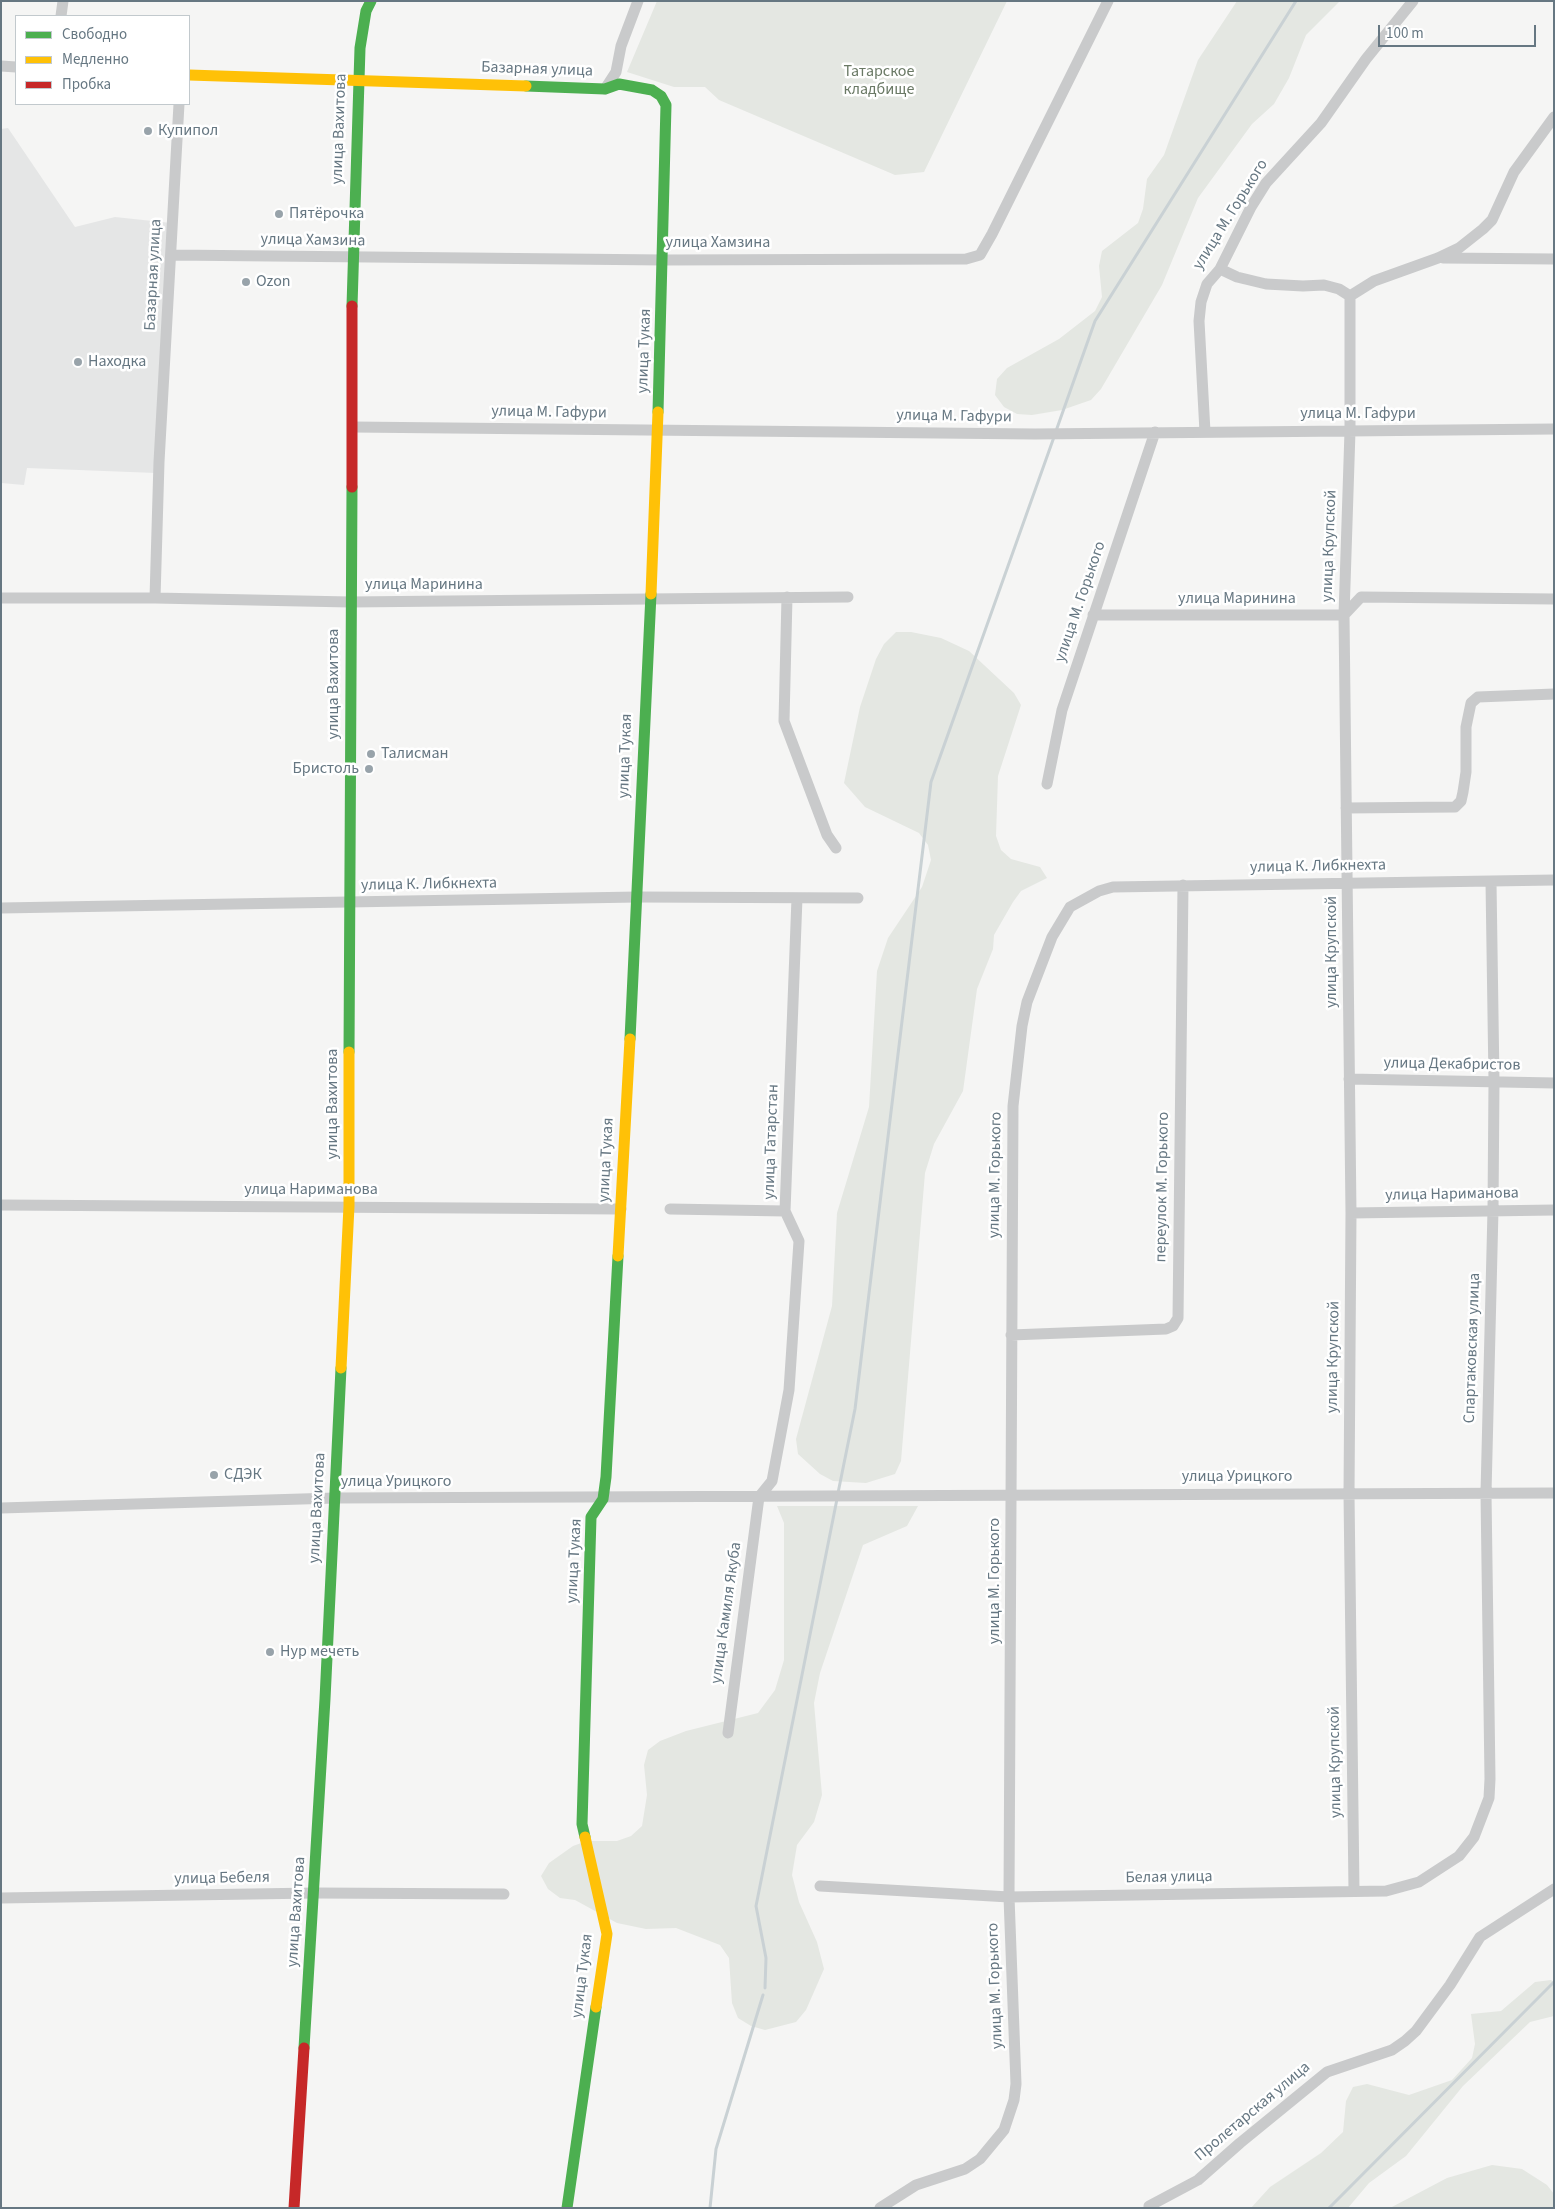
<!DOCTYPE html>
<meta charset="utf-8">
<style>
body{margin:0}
#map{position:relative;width:1555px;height:2209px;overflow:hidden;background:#f5f5f4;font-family:"Source Sans 3",sans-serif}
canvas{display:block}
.frame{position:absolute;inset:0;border:2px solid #667782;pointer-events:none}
.legend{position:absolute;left:15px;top:15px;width:175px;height:90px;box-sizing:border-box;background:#fff;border:1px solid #c2c9cd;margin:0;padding:6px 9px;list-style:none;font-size:15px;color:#667782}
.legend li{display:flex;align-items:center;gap:10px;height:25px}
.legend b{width:25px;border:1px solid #c2c9cd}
.scale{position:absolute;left:1378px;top:25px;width:158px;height:22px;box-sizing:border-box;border:2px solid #667782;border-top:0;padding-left:6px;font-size:15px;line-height:18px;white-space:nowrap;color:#667782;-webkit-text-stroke:4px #fff;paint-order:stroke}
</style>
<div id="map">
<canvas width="1555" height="2209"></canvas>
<div class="frame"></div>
<ul class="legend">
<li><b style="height:6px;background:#4caf50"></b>Свободно</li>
<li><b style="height:6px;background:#ffc107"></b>Медленно</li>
<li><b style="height:6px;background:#c62828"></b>Пробка</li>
</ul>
<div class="scale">100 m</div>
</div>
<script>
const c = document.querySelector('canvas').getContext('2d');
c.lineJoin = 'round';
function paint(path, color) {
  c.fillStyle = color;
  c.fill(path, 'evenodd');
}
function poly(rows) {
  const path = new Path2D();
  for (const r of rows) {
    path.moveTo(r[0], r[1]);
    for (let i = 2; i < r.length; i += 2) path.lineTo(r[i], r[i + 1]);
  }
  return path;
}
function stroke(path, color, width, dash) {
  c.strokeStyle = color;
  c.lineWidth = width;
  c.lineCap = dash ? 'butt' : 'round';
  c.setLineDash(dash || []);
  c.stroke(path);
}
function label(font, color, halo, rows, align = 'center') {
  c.font = font + ' "Source Sans 3",sans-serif';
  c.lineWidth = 5;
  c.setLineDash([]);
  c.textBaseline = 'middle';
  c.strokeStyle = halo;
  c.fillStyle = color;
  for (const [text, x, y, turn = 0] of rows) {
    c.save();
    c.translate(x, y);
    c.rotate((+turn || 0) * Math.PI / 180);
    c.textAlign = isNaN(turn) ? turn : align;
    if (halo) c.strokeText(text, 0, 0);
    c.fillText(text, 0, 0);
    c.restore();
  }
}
const built = poly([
 [8,128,75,227,115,217,171,223,156,473,27,468,24,485,1,483,1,129]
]);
const green = poly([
 [657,1,1007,1,924,172,895,175,719,100,705,87,674,87,627,72],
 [1237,1,1340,1,1306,35,1289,78,1274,104,1252,124,1198,198,1162,285,1101,389,1091,400,1062,410,1032,415,1017,414,1004,407,995,395,997,379,1007,368,1059,339,1095,311,1102,297,1099,266,1102,251,1138,223,1143,209,1147,179,1164,155,1198,60],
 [896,632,911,632,941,638,969,651,1014,693,1021,705,998,776,996,836,1001,850,1011,859,1040,867,1047,878,1021,891,1013,902,994,935,993,949,977,989,963,1091,934,1144,925,1173,901,1461,895,1474,866,1483,833,1481,820,1474,798,1454,796,1439,832,1306,837,1213,869,1107,877,971,888,938,922,887,931,860,928,845,919,833,865,807,844,783,860,707,876,659,884,644],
 [777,1506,918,1506,907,1526,863,1545,820,1673,814,1703,822,1795,814,1822,797,1845,792,1875,799,1902,817,1942,824,1969,806,2010,796,2022,765,2030,751,2026,738,2018,732,2003,729,1958,720,1945,676,1928,646,1929,617,1923,575,1900,560,1898,548,1889,541,1876,549,1863,573,1846,587,1841,617,1841,631,1836,642,1826,647,1795,644,1765,648,1750,660,1741,686,1731,758,1713,775,1690,784,1660,784,1523],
 [1551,1980,1554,1982,1554,2016,1530,2022,1463,2086,1406,2156,1369,2183,1348,2208,1251,2208,1270,2187,1321,2153,1343,2132,1346,2101,1353,2087,1367,2084,1409,2095,1452,2080,1472,2058,1475,2044,1471,2014,1501,2011,1535,1982],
 [1492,2165,1522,2169,1547,2185,1554,2194,1554,2208,1390,2208,1447,2178]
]);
const stream = poly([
 [1056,431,1095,321,1296,1],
 [838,1493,855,1409,931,782,1054,437],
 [765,1988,766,1958,756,1906,837,1499],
 [710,2208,716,2149,763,1995],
 [1329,2208,1554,1982]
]);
const street = poly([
 [61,16,63,1],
 [1,66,16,67],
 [605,89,616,72,621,46,638,1],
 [172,255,664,260,966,259,980,255,992,234,1108,1],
 [1443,258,1554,259],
 [1220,269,1237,277,1266,284,1303,286,1324,285,1339,289,1350,296],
 [353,427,1035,434,1554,429],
 [1205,432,1199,321,1201,302,1207,284,1220,269,1251,207,1266,183,1321,123,1366,59,1413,1],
 [787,597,784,721,827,835,836,848],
 [1,598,155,598,350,602,848,597],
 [155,598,159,462,179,104],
 [1093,615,1344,615,1361,597,1554,599],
 [1047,784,1062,710,1155,432],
 [1346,808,1455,807,1461,801,1463,792,1466,772,1466,727,1471,703,1478,697,1554,694],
 [1,908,637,897,858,898],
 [1349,1079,1554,1083],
 [1,1205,621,1209],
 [670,1209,785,1211],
 [1351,1213,1554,1210],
 [1011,1335,1166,1329,1173,1326,1178,1318,1183,885],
 [1,1508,335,1498,1554,1493],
 [728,1733,759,1497,772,1481,789,1390,799,1241,785,1211,797,898],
 [820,1886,1009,1897,1386,1891,1419,1882,1459,1856,1474,1837,1489,1798,1490,1779,1486,1493,1493,1210,1494,1081,1491,882],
 [1354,1891,1349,1494,1351,1213,1344,615,1350,431,1350,296,1374,281,1438,258,1459,248,1483,229,1492,220,1514,172,1554,117],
 [1,1898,314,1893,504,1894],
 [880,2208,916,2185,965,2169,980,2159,1004,2130,1014,2100,1016,2084,1009,1897,1013,1106,1022,1026,1027,1002,1052,937,1070,907,1099,891,1113,887,1554,880],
 [1149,2208,1149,2206,1198,2180,1240,2143,1327,2072,1392,2050,1405,2041,1416,2031,1450,1985,1480,1937,1554,1889]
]);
const fast = poly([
 [526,86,605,89,619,84,652,90,661,96,666,105,658,412],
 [352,306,360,48,366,11,371,1],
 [630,1039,651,594],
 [349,1052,352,487],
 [585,1837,582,1824,591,1517,603,1499,606,1477,618,1256],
 [304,2048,325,1699,341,1368],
 [567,2208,596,2007]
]);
const slow = poly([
 [189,75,526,86],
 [651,594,658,412],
 [618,1256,630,1039],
 [341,1368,349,1206,349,1052],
 [585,1837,607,1934,596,2007]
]);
const jam = poly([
 [352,487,352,306],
 [294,2208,304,2048]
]);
const markers = [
 [148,131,5,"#98a3aa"],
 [279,214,5,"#98a3aa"],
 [246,282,5,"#98a3aa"],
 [78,362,5,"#98a3aa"],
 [371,754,5,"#98a3aa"],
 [369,769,5,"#98a3aa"],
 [214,1475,5,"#98a3aa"],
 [270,1652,5,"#98a3aa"]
];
const streetNames = [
 ["Базарная улица",537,70,2],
 ["улица Вахитова",340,129,-88],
 ["улица М. Горького",1231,215,-58],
 ["улица Хамзина",313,241,1],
 ["улица Хамзина",718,243],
 ["Базарная улица",154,275,-87],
 ["улица Тукая",645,351,-88],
 ["улица М. Гафури",549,413,1],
 ["улица М. Гафури",1358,414],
 ["улица М. Гафури",954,417,1],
 ["улица Крупской",1330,546,-88],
 ["улица Маринина",424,585],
 ["улица Маринина",1237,599],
 ["улица М. Горького",1081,602,-71],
 ["улица Вахитова",334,684,-90],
 ["улица Тукая",626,756,-88],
 ["улица К. Либкнехта",1318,867,-1],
 ["улица К. Либкнехта",429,885,-1],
 ["улица Крупской",1332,952,-90],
 ["улица Декабристов",1452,1065,1],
 ["улица Вахитова",333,1104,-90],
 ["улица Татарстан",772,1142,-88],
 ["улица Тукая",607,1160,-87],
 ["улица М. Горького",996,1175,-89],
 ["переулок М. Горького",1163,1187,-89],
 ["улица Нариманова",311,1190],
 ["улица Нариманова",1452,1195,-1],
 ["Спартаковская улица",1473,1348,-88],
 ["улица Крупской",1334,1357,-89],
 ["улица Урицкого",1237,1477],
 ["улица Урицкого",396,1482],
 ["улица Вахитова",318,1508,-87],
 ["улица Тукая",575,1561,-87],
 ["улица М. Горького",995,1581,-90],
 ["улица Камиля Якуба",727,1613,-82],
 ["улица Крупской",1336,1762,-91],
 ["Белая улица",1169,1878,-1],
 ["улица Бебеля",222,1879,-1],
 ["улица Вахитова",297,1912,-86],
 ["улица Тукая",583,1976,-83],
 ["улица М. Горького",996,1986,-92],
 ["Пролетарская улица",1253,2112,-40]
];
const parkNames = [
 ["Татарское",879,72],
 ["кладбище",879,90]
];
const poiNames = [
 ["Купипол",158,131],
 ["Пятёрочка",289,214],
 ["Ozon",256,282],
 ["Находка",88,362],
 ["Талисман",381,754],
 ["Бристоль",359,769,"right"],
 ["СДЭК",224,1475],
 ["Нур мечеть",280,1652]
];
paint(built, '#e5e6e6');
paint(green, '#e4e7e2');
stroke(stream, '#c9d1d4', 3);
stroke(street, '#c9cacb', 11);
stroke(fast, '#4caf50', 11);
stroke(slow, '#ffc107', 11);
stroke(jam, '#c62828', 11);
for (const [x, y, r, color] of markers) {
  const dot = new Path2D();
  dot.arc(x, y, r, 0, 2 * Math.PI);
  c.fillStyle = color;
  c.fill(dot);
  stroke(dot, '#fff', 2);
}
label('16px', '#667782', '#fff', streetNames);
label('16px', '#6a7965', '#fff', parkNames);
label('16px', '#667782', '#fff', poiNames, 'left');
</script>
